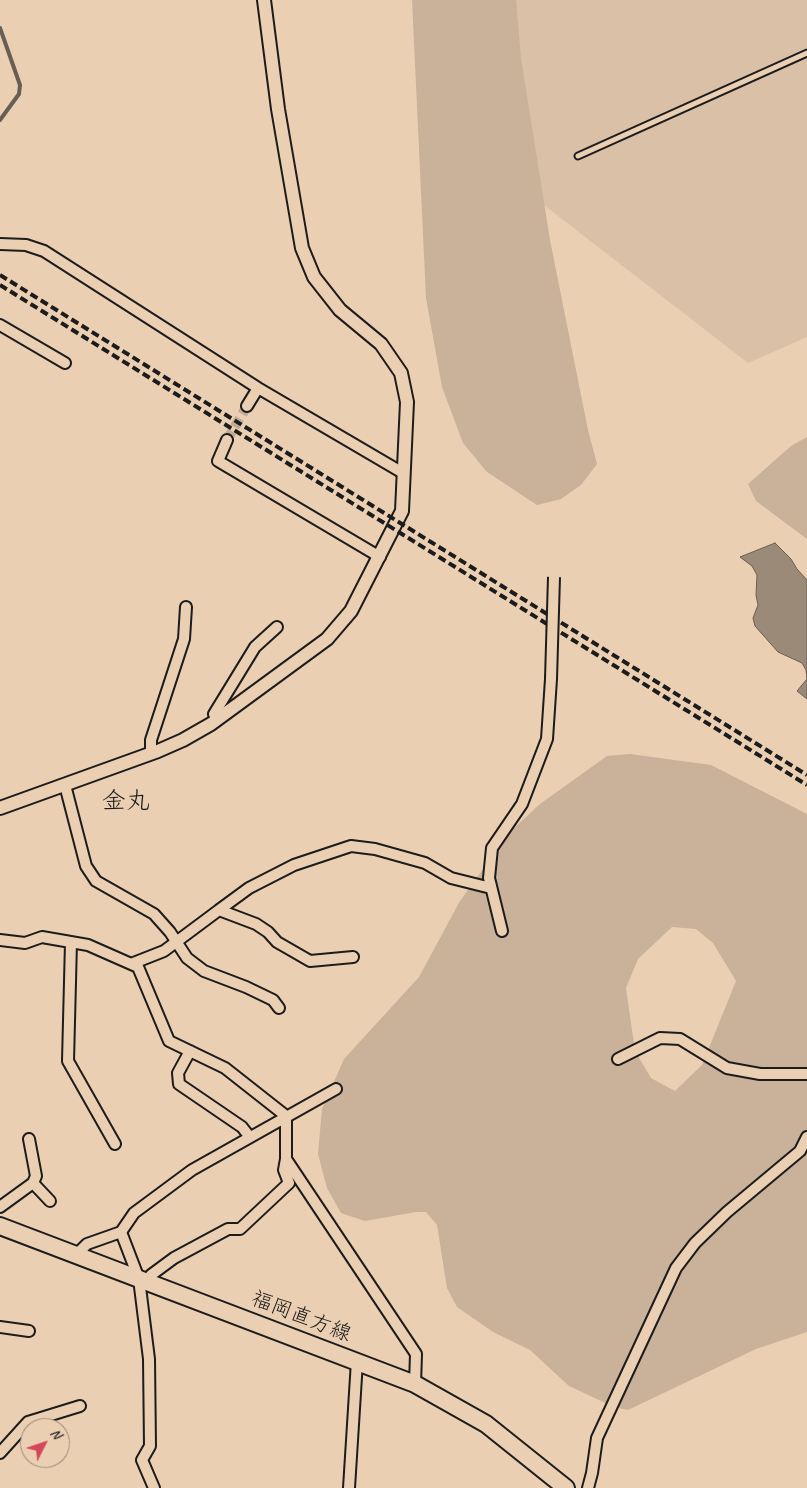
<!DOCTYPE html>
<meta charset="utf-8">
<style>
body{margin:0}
#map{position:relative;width:807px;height:1488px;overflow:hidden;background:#ebcfb2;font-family:Caveat,sans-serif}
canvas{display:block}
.north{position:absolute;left:20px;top:1418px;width:50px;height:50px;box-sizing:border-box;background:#ebcfb2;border:1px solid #988776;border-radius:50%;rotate:49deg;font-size:14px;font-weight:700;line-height:20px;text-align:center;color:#1c1c1c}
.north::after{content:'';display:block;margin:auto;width:18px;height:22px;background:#d1495b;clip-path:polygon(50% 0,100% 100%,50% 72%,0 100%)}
</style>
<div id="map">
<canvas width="807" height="1488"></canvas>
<div class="north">N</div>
</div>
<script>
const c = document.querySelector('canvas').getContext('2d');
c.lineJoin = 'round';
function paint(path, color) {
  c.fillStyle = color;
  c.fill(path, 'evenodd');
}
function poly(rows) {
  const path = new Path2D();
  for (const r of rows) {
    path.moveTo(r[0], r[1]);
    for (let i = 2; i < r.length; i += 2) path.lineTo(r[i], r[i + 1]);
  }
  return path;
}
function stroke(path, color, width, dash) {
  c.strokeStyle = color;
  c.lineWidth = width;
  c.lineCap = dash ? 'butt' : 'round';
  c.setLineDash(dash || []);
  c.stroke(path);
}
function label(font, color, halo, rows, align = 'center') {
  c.font = font + ' Caveat,"Klee One",sans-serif';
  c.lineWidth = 4;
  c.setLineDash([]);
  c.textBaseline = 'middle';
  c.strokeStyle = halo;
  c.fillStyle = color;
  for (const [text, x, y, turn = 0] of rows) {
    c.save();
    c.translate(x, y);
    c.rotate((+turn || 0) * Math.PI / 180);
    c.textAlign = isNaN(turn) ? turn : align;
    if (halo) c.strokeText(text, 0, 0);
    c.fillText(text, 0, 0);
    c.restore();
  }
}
const built = poly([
 [460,0,807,0,807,337,748,363,531,195]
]);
const green = poly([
 [412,0,516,0,521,58,550,240,588,430,597,464,581,485,561,499,537,505,487,472,463,443,442,387,426,298],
 [807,437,807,539,756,501,748,484,791,446],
 [630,754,711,765,807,814,807,1332,756,1349,628,1410,614,1407,569,1386,530,1350,493,1332,457,1307,447,1288,437,1225,426,1212,416,1212,365,1221,341,1213,327,1188,318,1154,322,1109,344,1059,419,977,460,901,510,832,540,804,607,756],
 [672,927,696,929,713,943,736,981,702,1065,675,1091,651,1078,635,1051,626,988,638,959]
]);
const water = poly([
 [775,543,791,559,797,569,807,580,807,699,797,691,807,679,806,670,802,663,778,652,755,626,753,618,758,605,756,595,757,575,752,566,740,557,775,543]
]);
const stream = poly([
 [0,28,20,85,19,94,0,120]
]);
const minorTunnel = poly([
 [227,440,247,406]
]);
const service = poly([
 [578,156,807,53]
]);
const minor = poly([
 [0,244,26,245,44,251,258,388,403,473],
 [0,325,65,363],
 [247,406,258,388],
 [227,440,218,461,380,557],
 [217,720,214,714,255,647,277,627],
 [151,754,151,740,184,639,186,607],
 [65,785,86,866,96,881,154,914,170,932,187,958,204,971,246,987,273,1000,279,1008],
 [219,910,249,888,294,865,351,846,375,849,425,863,451,878,491,888],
 [502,931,489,878,492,848,522,804,547,739,551,679],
 [0,940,25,943,42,937,88,945,138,967,169,1041,225,1068,286,1116,286,1159,416,1354,415,1384],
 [71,942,68,1061,115,1144],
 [131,964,164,951,219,910,256,924,268,932,277,942,310,961,353,957],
 [190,1051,178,1073,179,1084,242,1127,249,1136],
 [618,1059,660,1038,680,1039,727,1068,760,1074,807,1074],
 [33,1183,50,1201],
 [0,1207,33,1183,36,1176,29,1139],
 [121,1232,139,1279,149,1359,150,1446,142,1460,154,1488],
 [76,1255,87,1244,121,1232,134,1213,192,1170,336,1089],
 [148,1282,151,1275,174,1258,228,1229,240,1229,289,1183,284,1170,286,1159],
 [0,1327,29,1331],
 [0,1453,28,1422,80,1406],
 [349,1488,357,1361],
 [588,1488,592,1473,597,1438,676,1268,695,1243,727,1212,800,1151,807,1137]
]);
const tertiary = poly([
 [0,808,158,751,183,740,211,724,327,639,351,611,402,511,407,402,401,373,381,344,340,310,314,277,302,248,278,109,264,0]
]);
const primary = poly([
 [0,1226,415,1384,486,1424,566,1488]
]);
const rail = poly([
 [0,275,807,775],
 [0,285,807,785]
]);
const minorBridge = poly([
 [551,679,554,577]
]);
const streetNames = [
 ["福岡直方線",301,1317,21]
];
const quarterNames = [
 ["金丸",126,802]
];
paint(built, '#dac0a6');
paint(green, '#c9b19a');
paint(water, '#9c8a79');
stroke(water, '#695e54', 1);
stroke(stream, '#695e54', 4);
stroke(minorTunnel, '#c2ab94', 10, [10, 5]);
stroke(service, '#1c1c1c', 9);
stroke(minor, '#1c1c1c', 14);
stroke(tertiary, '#1c1c1c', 16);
stroke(primary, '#1c1c1c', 20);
stroke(service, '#ebcfb2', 5);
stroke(minor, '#ebcfb2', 10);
stroke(tertiary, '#ebcfb2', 12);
stroke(primary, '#ebcfb2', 16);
stroke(rail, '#1c1c1c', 4, [8, 4]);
stroke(minorBridge, '#1c1c1c', 14, []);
stroke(minorBridge, '#ebcfb2', 10);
label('21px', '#1c1c1c', '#ebcfb2', streetNames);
label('24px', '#1c1c1c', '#ebcfb2', quarterNames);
</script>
